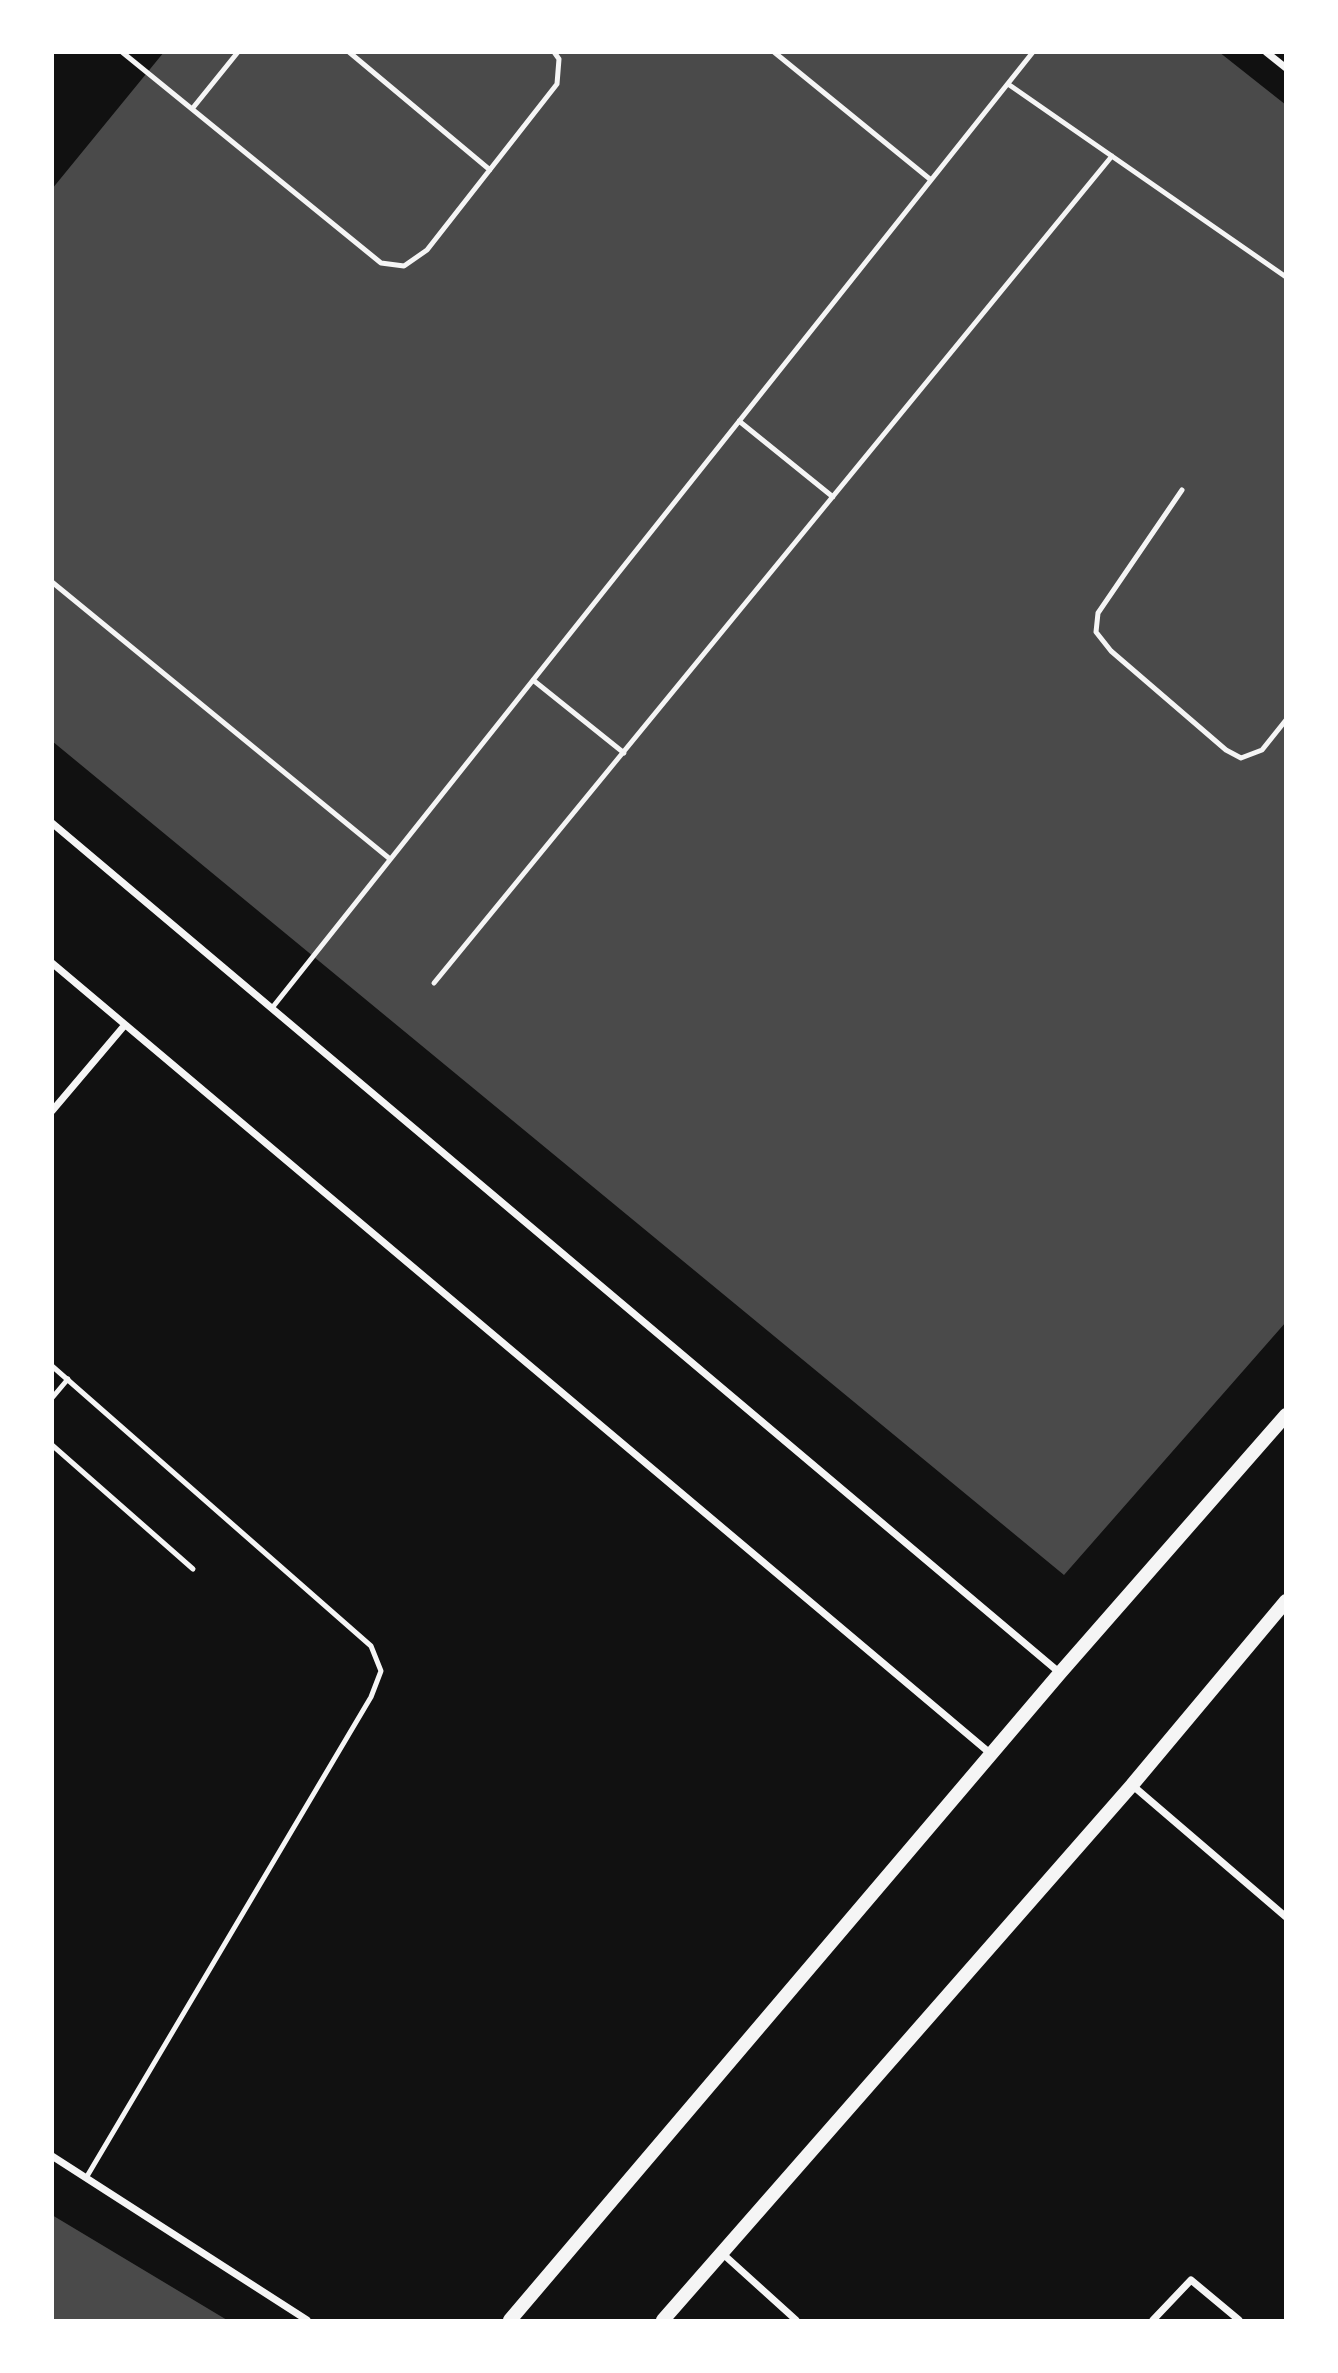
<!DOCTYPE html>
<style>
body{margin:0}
#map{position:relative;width:1338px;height:2373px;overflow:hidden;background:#111;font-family:Signika,sans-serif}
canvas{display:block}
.frame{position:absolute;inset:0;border:54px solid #fff;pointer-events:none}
</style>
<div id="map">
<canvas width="1338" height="2373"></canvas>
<div class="frame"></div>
</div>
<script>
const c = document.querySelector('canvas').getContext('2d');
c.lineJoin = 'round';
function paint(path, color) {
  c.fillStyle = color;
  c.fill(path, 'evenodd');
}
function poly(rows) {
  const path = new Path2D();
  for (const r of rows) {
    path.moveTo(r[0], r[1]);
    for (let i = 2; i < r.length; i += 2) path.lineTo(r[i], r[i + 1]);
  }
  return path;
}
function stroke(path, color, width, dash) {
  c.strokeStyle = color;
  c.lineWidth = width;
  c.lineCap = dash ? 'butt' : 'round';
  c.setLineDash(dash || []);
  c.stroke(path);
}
const building = poly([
 [164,52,1219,52,1286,105,1286,1322,1064,1575,52,741,52,189],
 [52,2215,227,2320,52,2320]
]);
const service = poly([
 [122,52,381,263,404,266,427,250,557,84,559,59,554,52],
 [349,52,490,170],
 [774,52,931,180],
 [1008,84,1286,277],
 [192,109,238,52],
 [739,421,833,497],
 [1182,490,1098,613,1096,632,1111,651,1226,750,1241,758,1262,750,1286,720],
 [52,582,390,859],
 [533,680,624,753],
 [434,983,1112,156],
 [272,1008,1033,52],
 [52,1366,371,1646,381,1671,371,1697,86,2178],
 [52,1398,68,1379],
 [52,1445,193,1569]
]);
const minor = poly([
 [1266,52,1286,68],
 [52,823,1060,1673],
 [52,963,991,1754],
 [52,1111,124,1026],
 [1132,1785,1286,1917],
 [52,2156,307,2320],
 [723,2254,796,2320],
 [1153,2320,1191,2280,1239,2320]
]);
const secondary = poly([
 [510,2320,1060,1673,1286,1415],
 [663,2320,1132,1785,1286,1601]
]);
paint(building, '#4a4a4a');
stroke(service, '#f5f5f5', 5);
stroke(minor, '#f5f5f5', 7);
stroke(secondary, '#f5f5f5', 14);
</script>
